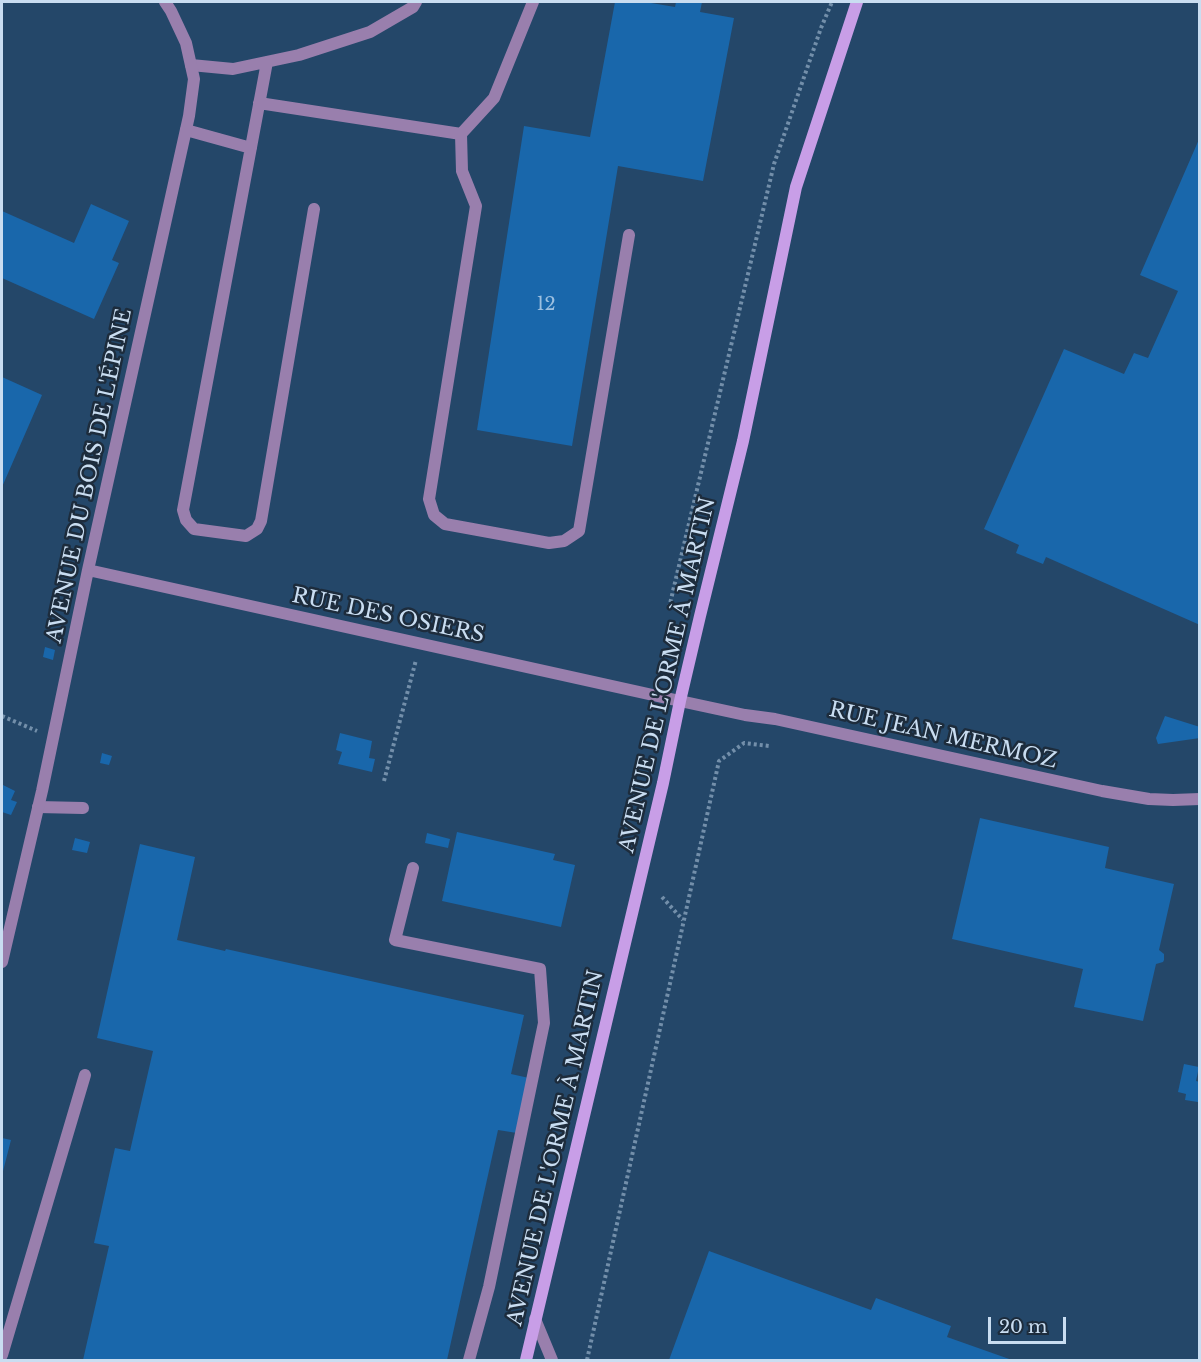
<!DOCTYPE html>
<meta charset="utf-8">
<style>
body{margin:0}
#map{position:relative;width:1201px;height:1362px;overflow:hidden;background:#244769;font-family:"Libre Baskerville",serif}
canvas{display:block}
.frame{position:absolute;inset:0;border:3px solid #c9ddf1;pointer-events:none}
.scale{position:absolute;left:988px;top:1317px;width:78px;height:27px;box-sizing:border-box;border:3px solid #c9ddf1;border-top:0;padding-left:8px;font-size:18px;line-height:21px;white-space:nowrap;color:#c9ddf1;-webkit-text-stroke:4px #1d2c3c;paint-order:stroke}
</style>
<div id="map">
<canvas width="1201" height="1362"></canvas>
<div class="frame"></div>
<div class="scale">20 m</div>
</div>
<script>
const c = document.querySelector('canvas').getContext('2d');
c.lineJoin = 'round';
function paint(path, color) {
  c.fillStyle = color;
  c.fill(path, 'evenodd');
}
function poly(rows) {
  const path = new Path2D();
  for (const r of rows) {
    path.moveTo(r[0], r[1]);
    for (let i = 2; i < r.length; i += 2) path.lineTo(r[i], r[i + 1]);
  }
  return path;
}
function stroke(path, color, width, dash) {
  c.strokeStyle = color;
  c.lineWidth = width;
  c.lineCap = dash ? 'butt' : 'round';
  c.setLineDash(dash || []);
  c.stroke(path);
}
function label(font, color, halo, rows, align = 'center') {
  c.font = font + ' "Libre Baskerville",serif';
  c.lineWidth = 5;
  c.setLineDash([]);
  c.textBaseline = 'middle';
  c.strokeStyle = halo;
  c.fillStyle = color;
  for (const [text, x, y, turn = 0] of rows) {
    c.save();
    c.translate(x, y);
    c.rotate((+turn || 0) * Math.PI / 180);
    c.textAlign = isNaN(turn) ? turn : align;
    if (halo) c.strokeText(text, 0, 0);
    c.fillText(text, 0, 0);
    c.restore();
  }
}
const building = poly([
 [615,2,645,2,675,7,676,2,702,2,700,12,734,18,703,181,618,166,572,446,477,430,524,126,590,137],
 [1200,137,1200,625,1046,557,1043,564,1016,553,1019,545,984,529,1064,349,1124,374,1134,353,1148,358,1178,291,1140,275],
 [91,204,129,221,112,260,119,263,94,319,2,278,2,211,74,243],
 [2,377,42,395,2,487],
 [45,647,55,650,53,660,43,657],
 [1165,716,1200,727,1200,738,1158,744,1156,738],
 [340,733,372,741,369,758,375,759,372,772,338,764,342,752,336,750],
 [102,753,112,756,109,765,100,763],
 [3,785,15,791,11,800,17,802,11,815,2,812],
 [980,818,1109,847,1105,868,1174,884,1159,950,1164,954,1164,960,1163,962,1156,964,1143,1021,1074,1007,1083,969,952,939],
 [457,832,555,854,553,860,575,865,561,927,442,901],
 [427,833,450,839,448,848,425,843],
 [75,838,90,842,87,853,72,850],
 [140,844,195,857,177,940,225,951,226,949,524,1015,511,1074,529,1078,517,1133,498,1130,447,1360,83,1360,109,1246,94,1243,115,1148,130,1151,153,1051,97,1038],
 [1184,1064,1199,1067,1196,1081,1200,1082,1200,1094,1198,1102,1185,1100,1186,1094,1178,1092],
 [2,1138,11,1140,2,1175],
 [709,1251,871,1310,876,1298,951,1326,947,1337,1012,1360,669,1360]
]);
const path = poly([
 [669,608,774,164,821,28,832,2],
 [2,716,37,731],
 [384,781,416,660],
 [662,897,683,920],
 [587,1360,719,761,744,743,769,746]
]);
const lane = poly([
 [267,62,183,510,186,520,194,529,246,536,257,529,261,521,314,209],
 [191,65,233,69,299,55,370,32,413,7,416,2],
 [259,103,461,134,462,171,476,206,429,499,434,515,445,524,549,543,564,541,579,531,629,235],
 [186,130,251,148],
 [461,134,494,98,533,2],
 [38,807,83,808],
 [413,868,395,940,540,969,544,1023,489,1287,469,1360],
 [535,1319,552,1360],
 [2,1355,85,1075]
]);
const street = poly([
 [88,570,680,701,745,715,775,719,1102,791,1149,799,1173,800,1200,799],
 [2,962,42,791,88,570,189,116,194,79,186,43,171,11,165,2]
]);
const secondary = poly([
 [526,1360,663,783,680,701,700,616,743,441,796,187,857,2]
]);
const numberNames = [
 ["12",546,305]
];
const streetNames = [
 ["AVENUE DU BOIS DE L'ÉPINE",90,476,-78],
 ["RUE DES OSIERS",388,616,12],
 ["AVENUE DE L'ORME À MARTIN",668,675,-77],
 ["RUE JEAN MERMOZ",943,736,13],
 ["AVENUE DE L'ORME À MARTIN",556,1148,-77]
];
paint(building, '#1967ab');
stroke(path, '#738faa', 4, [3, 3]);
stroke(lane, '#997fad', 12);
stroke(street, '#997fad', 12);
stroke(secondary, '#c89ee7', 12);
label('18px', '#9dc0e0', null, numberNames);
label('21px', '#c9ddf1', '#1d2c3c', streetNames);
</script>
